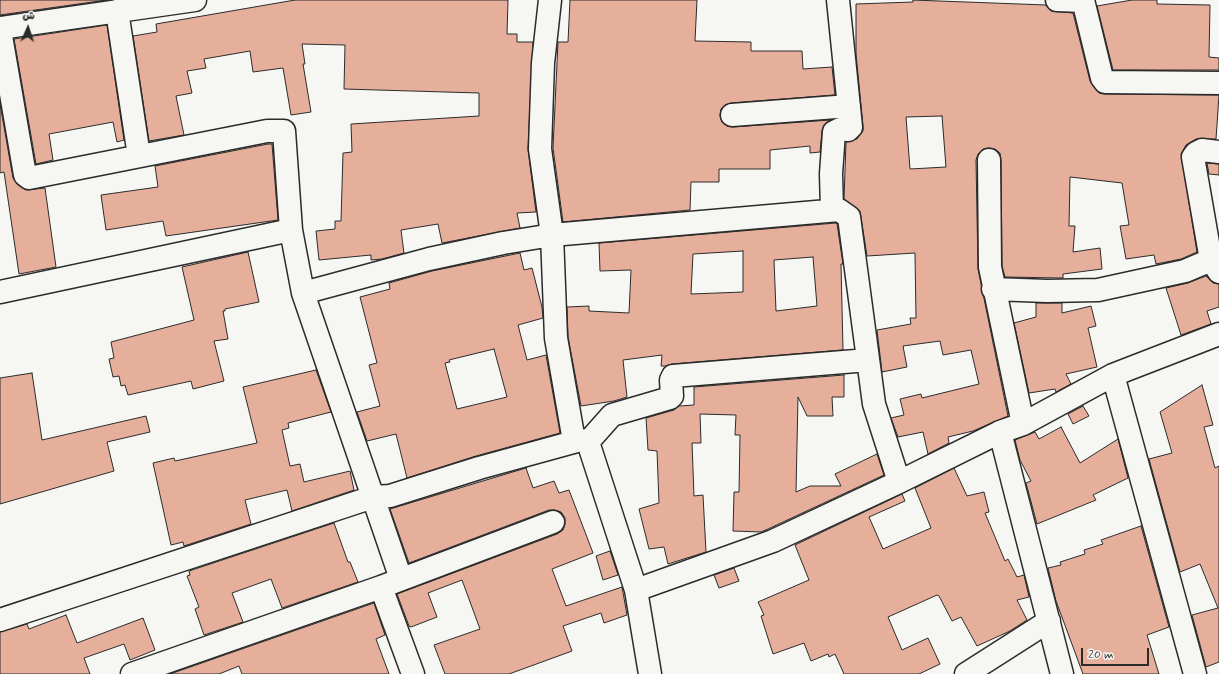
<!DOCTYPE html>
<meta charset="utf-8">
<style>
body{margin:0}
#map{position:relative;width:1219px;height:674px;overflow:hidden;background:#f6f6f2;font-family:Mynerve,"Playpen Sans Arabic",sans-serif}
canvas{display:block}
.north{position:absolute;left:8px;top:8px;width:40px;height:40px;-webkit-text-stroke:3px #f6f6f2;paint-order:stroke;rotate:3deg;font-size:11px;font-weight:700;line-height:16px;text-align:center;color:#2b2b2b}
.north::after{content:'';display:block;margin:auto;width:14px;height:18px;background:#2b2b2b;clip-path:polygon(50% 0,100% 100%,50% 72%,0 100%)}
.scale{position:absolute;left:1081px;top:648px;width:68px;height:18px;box-sizing:border-box;border:2px solid #2b2b2b;border-top:0;padding-left:5px;font-size:12px;line-height:14px;white-space:nowrap;color:#2b2b2b;-webkit-text-stroke:3px #f6f6f2;paint-order:stroke}
</style>
<div id="map">
<canvas width="1219" height="674"></canvas>
<div class="north">ش</div>
<div class="scale">20 m</div>
</div>
<script>
const c = document.querySelector('canvas').getContext('2d');
c.lineJoin = 'round';
function paint(path, color) {
  c.fillStyle = color;
  c.fill(path, 'evenodd');
}
function poly(rows) {
  const path = new Path2D();
  for (const r of rows) {
    path.moveTo(r[0], r[1]);
    for (let i = 2; i < r.length; i += 2) path.lineTo(r[i], r[i + 1]);
  }
  return path;
}
function stroke(path, color, width, dash) {
  c.strokeStyle = color;
  c.lineWidth = width;
  c.lineCap = dash ? 'butt' : 'round';
  c.setLineDash(dash || []);
  c.stroke(path);
}
const building = poly([
 [0,0,107,0,0,15,0,0],
 [295,0,508,0,507,34,517,34,517,42,533,42,528,149,536,212,517,213,520,228,442,243,438,224,401,230,404,253,382,259,371,260,371,255,319,260,316,231,335,229,335,221,341,221,343,153,352,152,351,124,479,116,479,93,344,89,345,45,302,44,305,64,303,64,311,112,291,115,283,68,253,72,250,51,204,59,206,68,187,71,192,93,176,96,184,135,149,141,133,36,157,32,156,24,295,0],
 [570,0,697,0,695,41,751,42,751,51,802,51,803,69,832,67,835,95,731,103,725,105,721,109,720,116,722,122,727,126,733,127,830,120,824,125,822,131,820,152,810,153,810,146,770,150,770,169,719,169,719,182,691,182,690,210,563,222,553,148,558,42,568,42,570,0],
 [913,0,1046,5,1051,11,1073,13,1090,81,1099,93,1105,94,1219,95,1216,139,1196,139,1186,145,1181,154,1197,252,1181,259,1156,264,1154,255,1126,259,1120,226,1129,225,1122,183,1070,177,1069,226,1075,226,1073,252,1100,248,1102,269,1063,274,1063,278,1005,277,1002,266,1001,160,1000,153,995,149,989,148,983,149,978,154,976,160,978,269,1008,416,973,431,948,437,949,443,928,454,923,432,898,437,891,418,904,415,900,399,921,394,922,398,979,384,971,350,943,355,940,341,903,346,907,367,882,372,877,330,911,324,910,318,916,318,915,253,867,256,860,211,844,199,846,142,857,139,863,131,863,126,856,54,856,4,913,2,913,0],
 [942,116,946,167,910,169,906,117,942,116],
 [1132,0,1157,0,1157,4,1210,5,1209,57,1219,58,1219,70,1113,70,1097,6,1132,0],
 [107,25,124,140,117,142,113,122,49,134,53,160,36,164,14,39,107,25],
 [0,104,13,178,18,185,26,190,45,188,56,267,19,274,4,172,0,173,0,104],
 [268,144,272,144,278,220,166,236,163,221,106,230,101,195,158,187,155,166,268,144],
 [1207,163,1219,164,1219,175,1209,174,1207,163],
 [836,223,837,224,843,264,841,264,843,350,672,364,665,366,661,366,662,355,623,360,627,397,614,401,581,406,568,337,567,307,589,306,589,311,629,313,631,270,600,271,599,243,836,223],
 [743,251,743,292,691,294,693,254,743,251],
 [813,257,817,306,776,311,774,260,813,257],
 [248,252,259,302,225,309,225,311,223,311,228,339,214,341,224,381,193,389,191,381,128,395,125,385,121,386,119,376,113,377,109,359,114,358,111,342,194,320,182,267,248,252],
 [520,253,524,270,532,268,542,307,543,318,518,325,527,360,546,355,560,433,476,456,407,478,396,434,367,441,357,412,380,406,369,365,377,363,360,297,390,289,389,283,432,271,520,253],
 [494,349,507,397,457,409,445,363,450,362,449,360,494,349],
 [1206,276,1213,283,1219,284,1219,307,1207,311,1211,324,1181,335,1166,288,1188,283,1206,276],
 [1036,303,1062,303,1062,313,1091,306,1096,326,1088,328,1097,367,1066,374,1071,384,1056,392,1055,389,1029,393,1014,323,1036,317,1036,303],
 [316,370,331,412,288,423,289,428,282,430,290,466,300,464,304,482,350,471,354,490,292,511,287,490,245,500,251,524,184,546,183,542,171,545,153,463,174,458,175,461,257,443,243,387,316,370],
 [32,373,42,440,146,416,150,432,107,442,114,471,0,504,0,378,32,373],
 [844,375,844,397,832,397,833,416,807,416,798,397,796,492,810,486,841,486,835,474,877,454,884,475,768,529,761,532,733,531,734,492,739,492,740,435,735,435,736,415,700,414,701,443,692,443,694,496,703,495,706,552,668,564,664,547,649,549,639,509,659,503,657,451,648,450,646,418,674,410,679,406,694,405,694,387,844,375],
 [1202,385,1213,425,1204,427,1215,468,1219,466,1219,662,1206,667,1192,615,1218,608,1200,564,1180,572,1149,459,1172,453,1160,412,1202,385],
 [1083,406,1089,416,1073,424,1068,414,1083,406],
 [1061,427,1080,463,1118,439,1128,478,1093,495,1096,500,1037,524,1026,483,1031,481,1020,460,1015,440,1035,432,1039,439,1061,427],
 [526,468,533,488,554,481,559,493,569,490,593,553,552,569,566,606,622,587,627,615,604,623,601,613,563,626,572,651,509,674,445,674,434,645,480,629,462,580,428,593,437,617,411,627,409,626,397,594,557,534,563,530,565,524,565,518,561,512,555,510,549,510,409,563,390,509,526,468],
 [954,468,967,496,984,492,989,512,985,513,1005,561,1008,559,1017,577,1024,575,1029,597,1017,600,1027,620,1010,631,977,646,961,617,952,621,939,596,937,595,888,617,902,650,928,638,940,664,919,674,844,674,835,654,829,657,828,654,811,661,804,643,773,654,761,616,764,615,758,602,809,580,795,545,902,494,905,501,869,517,883,549,931,528,915,488,954,468],
 [334,523,348,562,350,562,358,582,282,608,271,579,232,593,243,622,204,635,195,609,199,607,187,576,190,575,189,571,334,523],
 [1141,526,1169,627,1147,635,1159,674,1083,674,1056,601,1048,568,1061,565,1060,562,1085,554,1084,550,1103,544,1101,540,1141,526],
 [610,551,618,575,603,580,596,556,610,551],
 [734,568,739,581,719,588,714,575,734,568],
 [374,603,385,635,376,639,389,674,242,674,239,666,219,674,170,674,374,603],
 [66,615,77,643,143,618,155,650,130,660,124,644,84,658,90,674,0,674,0,632,27,624,29,629,66,615]
]);
const minor = poly([
 [550,0,543,63,540,149,552,235,556,338,574,441],
 [1057,0,1083,1],
 [1083,0,1102,78,1105,82,1219,83],
 [117,11,139,156],
 [0,28,195,0],
 [0,30,25,175,29,178,267,131,284,131,291,230,303,293,401,579],
 [732,115,849,106],
 [989,160,990,267,1023,424],
 [832,210,831,174,834,132,840,129,848,130,851,127,838,0],
 [1219,272,1211,260,1193,157,1196,153,1202,150,1219,152],
 [993,289,1047,291,1098,290,1185,271,1211,260],
 [0,292,291,230],
 [303,293,429,259,503,243,552,235,839,210,849,217,874,404,899,482],
 [1113,375,1195,674],
 [1000,432,1062,674],
 [588,442,612,415,670,398,672,396,671,380,673,376,868,360],
 [381,587,413,674],
 [636,590,773,541,899,482,1000,432,1023,424,1113,375,1219,334],
 [0,620,373,497,390,496,479,468,581,440,588,442,636,590,650,674],
 [132,674,381,587,553,522],
 [966,674,1049,621]
]);
paint(building, '#e6af9b');
stroke(building, '#2b2b2b', 1);
stroke(minor, '#2b2b2b', 25);
stroke(minor, '#f6f6f2', 22);
</script>
